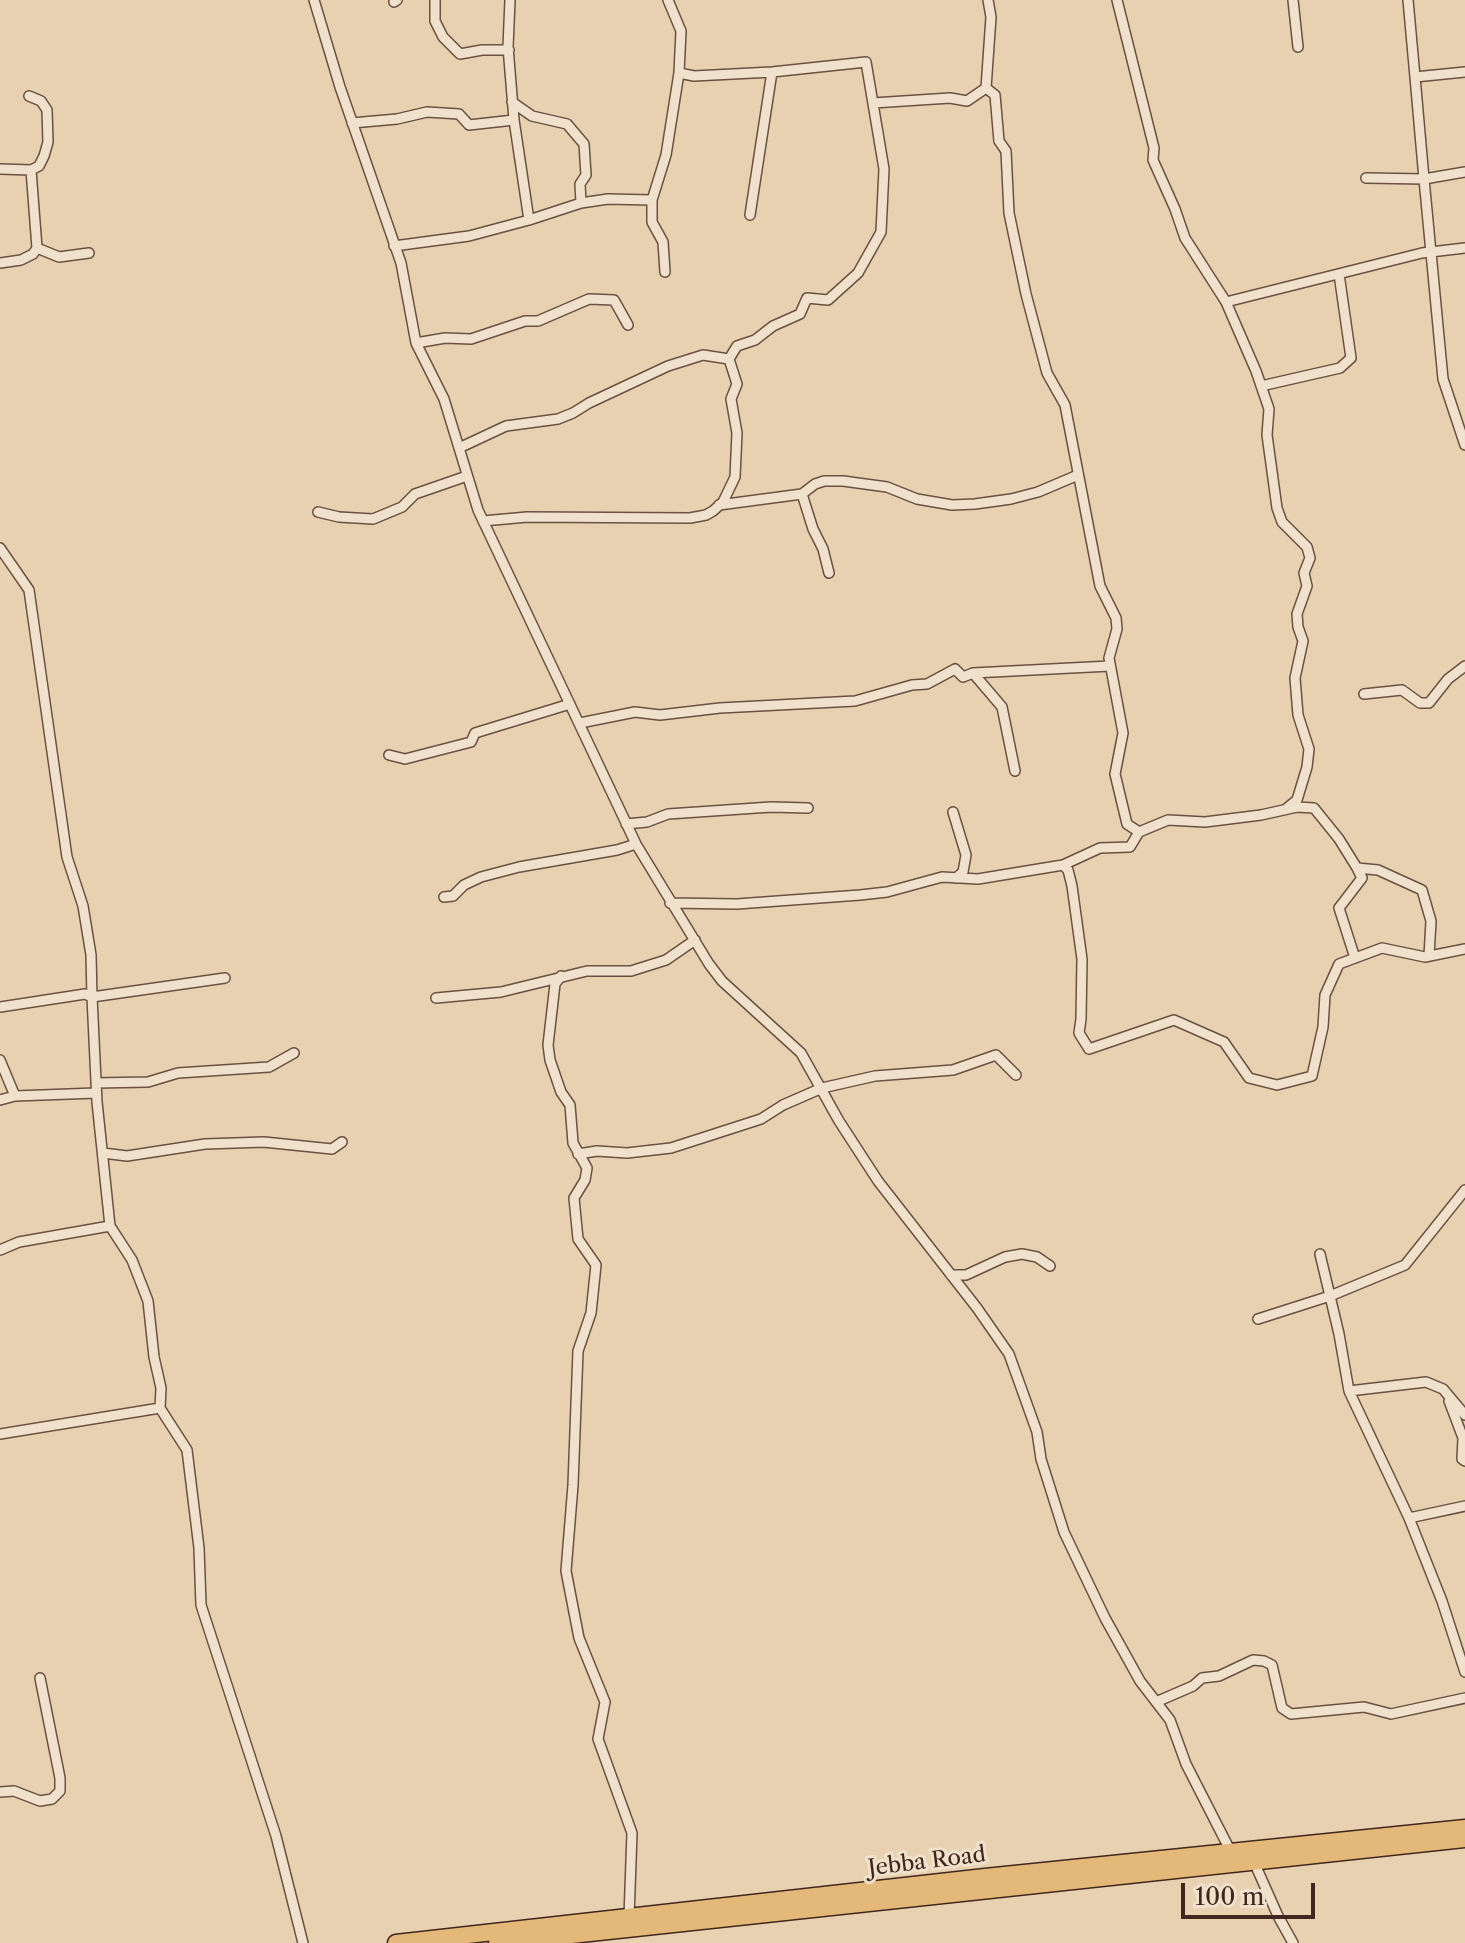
<!DOCTYPE html>
<style>
body{margin:0}
#map{position:relative;width:1465px;height:1943px;overflow:hidden;background:#e8d1b1;font-family:"Libre Caslon Text",serif}
canvas{display:block}
.scale{position:absolute;left:1181px;top:1883px;width:134px;height:36px;box-sizing:border-box;border:4px solid #40261d;border-top:0;padding-left:10px;font-size:24px;line-height:28px;white-space:nowrap;color:#40261d;-webkit-text-stroke:6px #f0e1cc;paint-order:stroke}
</style>
<div id="map">
<canvas width="1465" height="1943"></canvas>
<div class="scale">100 m</div>
</div>
<script>
const c = document.querySelector('canvas').getContext('2d');
c.lineJoin = 'round';
function poly(rows) {
  const path = new Path2D();
  for (const r of rows) {
    path.moveTo(r[0], r[1]);
    for (let i = 2; i < r.length; i += 2) path.lineTo(r[i], r[i + 1]);
  }
  return path;
}
function stroke(path, color, width, dash) {
  c.strokeStyle = color;
  c.lineWidth = width;
  c.lineCap = dash ? 'butt' : 'round';
  c.setLineDash(dash || []);
  c.stroke(path);
}
function label(font, color, halo, rows, align = 'center') {
  c.font = font + ' "Libre Caslon Text",serif';
  c.lineWidth = 6;
  c.setLineDash([]);
  c.textBaseline = 'middle';
  c.strokeStyle = halo;
  c.fillStyle = color;
  for (const [text, x, y, turn = 0] of rows) {
    c.save();
    c.translate(x, y);
    c.rotate((+turn || 0) * Math.PI / 180);
    c.textAlign = isNaN(turn) ? turn : align;
    if (halo) c.strokeText(text, 0, 0);
    c.fillText(text, 0, 0);
    c.restore();
  }
}
const street = poly([
 [314,0,340,87,401,263,416,343,444,399,478,510,636,844,709,964,722,981,801,1053,839,1121,878,1181,977,1308,1009,1354,1037,1432,1041,1459,1064,1532,1105,1618,1140,1681,1170,1720,1186,1764,1231,1852],
 [435,0,435,21,443,37,460,54,482,50,509,50],
 [510,0,508,47,514,120],
 [988,0,991,17,986,88,995,95,999,141,1006,151,1009,213,1026,294,1047,373,1065,405,1100,586,1116,618,1117,629,1109,658,1123,733,1115,774,1127,824,1139,832],
 [1117,0,1154,148,1153,160,1175,209,1185,238,1226,302,1256,371,1269,409,1267,435,1277,508,1282,522,1307,547,1310,558,1304,573,1307,586,1297,614,1298,627,1303,641,1295,678,1298,715,1309,749,1307,767,1297,800,1286,809],
 [1293,0,1298,47],
 [1408,0,1415,77,1465,72],
 [394,2,397,0],
 [679,73,694,76,772,72,866,62,884,169,881,232,858,273,828,300,807,298,800,314,773,326,755,340,737,346,729,359],
 [512,102,532,116,567,124,584,144,586,175,580,184,581,203],
 [873,103,950,98,967,101,986,88],
 [352,123,397,119,427,112,459,114,469,125,514,120,529,220,469,236,394,246],
 [0,169,31,170,39,166,44,156,48,142,47,110,41,101,29,96],
 [1465,172,1424,179,1443,379,1465,445],
 [1366,178,1424,179,1415,77],
 [750,215,772,72],
 [529,220,581,203,608,199,652,200],
 [37,248,59,257,89,253],
 [0,263,21,260,33,254,37,248,31,170],
 [665,272,663,242,652,222,652,200,666,155,679,73,681,31,668,0],
 [1226,302,1422,253,1465,248],
 [416,343,445,338,471,339,525,321,538,321,589,299,614,300,628,325],
 [1261,386,1340,368,1351,358,1339,274],
 [459,448,506,426,558,419,573,413,589,403,668,366,703,355,729,359,737,384,731,399,737,433,735,477,723,502,713,511,706,515,690,518,527,517,483,521],
 [802,494,815,484,824,481,843,481,887,487,917,499,952,505,975,504,1011,499,1038,492,1078,475],
 [719,505,802,494,813,529,823,549,829,573],
 [318,512,339,517,373,519,402,507,415,494,467,476],
 [0,548,29,590,67,857,83,906,91,955,92,997,225,978],
 [973,673,1110,666],
 [1364,694,1402,690,1420,703,1429,703,1448,679,1465,666],
 [580,723,635,712,660,715,720,708,855,701,912,685,927,684,955,669,963,677,973,673,1002,707,1015,771],
 [389,755,405,759,471,742,475,733,570,704],
 [953,812,966,855,963,872,956,878],
 [626,824,647,822,668,814,771,807,808,808],
 [1063,865,1100,848,1130,847,1139,832,1168,820,1205,822,1261,815,1297,807,1314,808,1339,839,1357,868,1378,870,1422,890,1431,921,1429,956],
 [444,897,453,896,464,885,481,877,519,867,617,850,636,844],
 [670,903,737,904,860,895,887,892,942,877,978,879,1063,865,1068,870,1072,886,1082,959,1081,1019,1079,1033,1089,1049,1174,1020,1224,1042,1249,1078,1277,1085,1312,1076,1323,1027,1325,995,1339,964,1382,948,1425,957,1465,949],
 [1355,958,1339,908,1362,878,1357,868],
 [561,976,555,984,548,1045,550,1060,561,1092,570,1105,573,1143,587,1168,585,1180,574,1198,578,1239,596,1265,591,1313,578,1351,573,1485,566,1571,579,1638,605,1702,598,1739,632,1833,629,1917],
 [436,998,501,992,587,971,631,971,666,960,695,940],
 [0,1007,85,994,92,997,97,1102,110,1226,132,1260,148,1301,154,1357,161,1388,160,1408,187,1450,199,1548,201,1605,276,1836,303,1943],
 [0,1060,15,1096],
 [96,1083,148,1082,178,1073,269,1067,294,1053],
 [0,1100,15,1096,96,1093],
 [103,1153,127,1156,205,1144,264,1142,332,1149,342,1142],
 [578,1154,597,1151,627,1153,671,1148,761,1119,783,1105,822,1088,875,1076,953,1070,996,1055,1016,1075],
 [0,1250,19,1242,110,1226],
 [1320,1254,1339,1334,1349,1391,1409,1518,1442,1601,1465,1672],
 [951,1275,966,1275,1005,1257,1022,1254,1037,1257,1050,1266],
 [1258,1319,1330,1296,1405,1265,1465,1190],
 [1349,1391,1426,1382,1443,1389,1465,1415],
 [1449,1401,1463,1438,1462,1459,1465,1461],
 [0,1434,160,1408],
 [1409,1518,1465,1506],
 [1156,1702,1193,1686,1202,1678,1219,1676,1253,1660,1264,1661,1272,1665,1282,1708,1291,1714,1364,1707,1391,1714,1465,1698],
 [0,1792,14,1791,40,1801,52,1799,60,1791,60,1778,40,1678],
 [1254,1862,1278,1916,1293,1943]
]);
const highway = poly([
 [396,1943,985,1877,1465,1828],
 [497,1943,1465,1839]
]);
const streetNames = [
 ["Jebba Road",927,1862,-7]
];
stroke(street, '#6a5142', 12);
stroke(highway, '#40261d', 19);
stroke(street, '#f0e1cc', 9);
stroke(highway, '#e4b878', 16);
label('22px', '#40261d', '#f0e1cc', streetNames);
</script>
